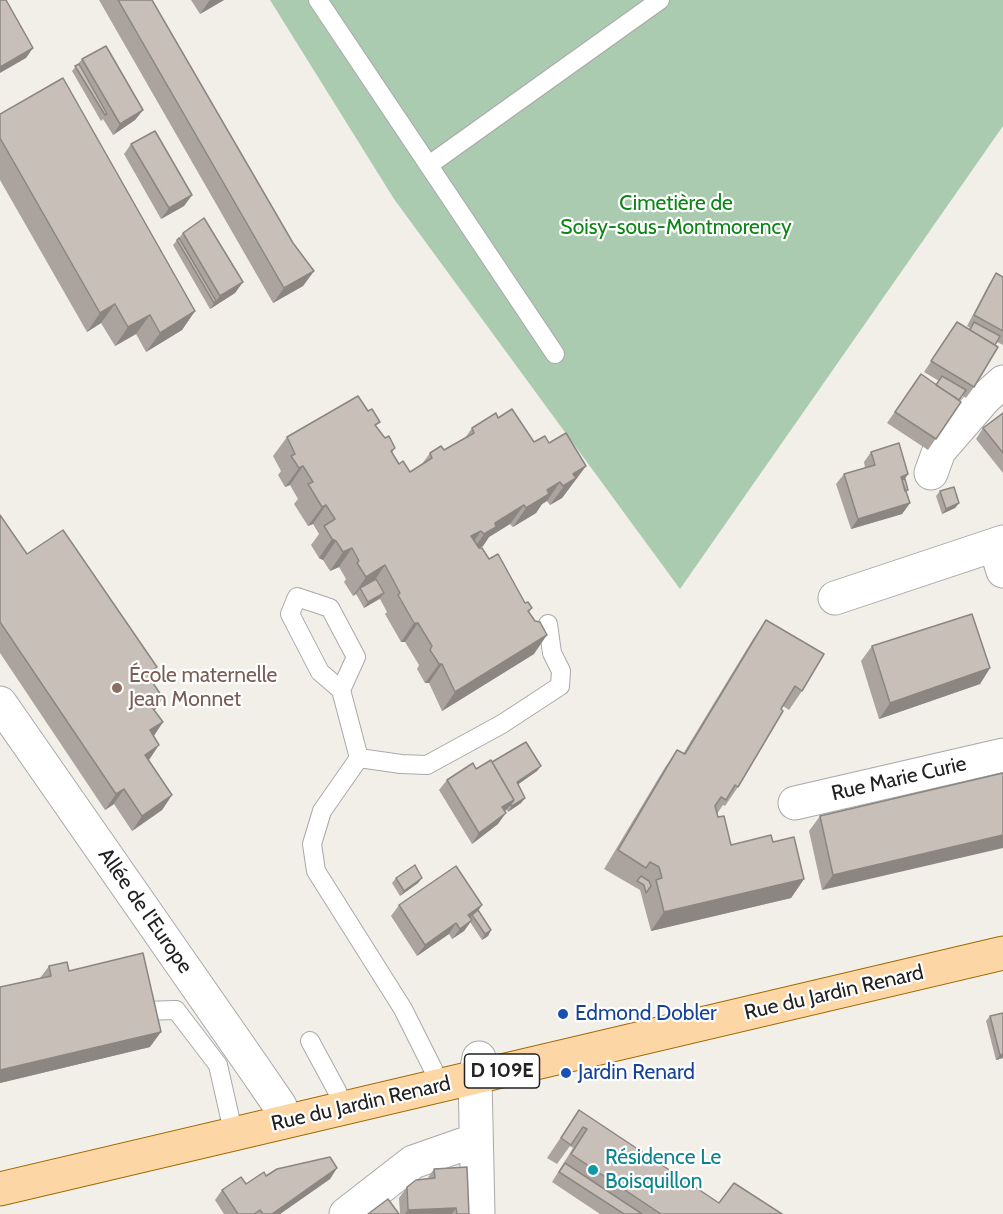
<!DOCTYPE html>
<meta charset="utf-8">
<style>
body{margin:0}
canvas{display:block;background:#f2efe9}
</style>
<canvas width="1003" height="1214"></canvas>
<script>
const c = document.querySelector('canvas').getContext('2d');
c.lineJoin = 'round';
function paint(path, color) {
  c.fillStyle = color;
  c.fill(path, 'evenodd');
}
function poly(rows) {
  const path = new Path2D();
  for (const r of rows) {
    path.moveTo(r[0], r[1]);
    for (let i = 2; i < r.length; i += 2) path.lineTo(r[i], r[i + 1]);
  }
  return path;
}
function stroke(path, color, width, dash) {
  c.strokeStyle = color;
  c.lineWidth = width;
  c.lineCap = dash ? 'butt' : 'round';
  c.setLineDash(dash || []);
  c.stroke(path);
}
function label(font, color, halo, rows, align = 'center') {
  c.font = font + ' Cabin,sans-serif';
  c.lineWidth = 4.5;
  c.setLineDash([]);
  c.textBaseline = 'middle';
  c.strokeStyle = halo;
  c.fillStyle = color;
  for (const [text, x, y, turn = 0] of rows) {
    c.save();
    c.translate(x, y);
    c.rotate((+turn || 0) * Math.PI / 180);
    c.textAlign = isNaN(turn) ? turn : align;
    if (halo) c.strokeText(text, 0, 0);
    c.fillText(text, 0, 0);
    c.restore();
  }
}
const cemetery = poly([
 [270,0,1003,0,1003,126,680,589,394,199]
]);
const lane = poly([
 [318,0,555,354],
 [429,165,660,0],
 [341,690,320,672,290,614,297,597,330,608,356,657,341,690,359,758,322,811,312,844,316,871,403,1009,433,1069,439,1087],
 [359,758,401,764,427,765,502,724,560,686,561,671,552,653,548,624],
 [142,1011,176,1010,218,1065,230,1118],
 [310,1041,337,1091,343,1109]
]);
const street = poly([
 [931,473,939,451,985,398,1003,382],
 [995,545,1003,571],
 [835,598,1003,542],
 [0,703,254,1068,280,1106,283,1122],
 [795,803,1003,755],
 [346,1214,413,1162,476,1140],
 [478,1214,475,1078,479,1058]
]);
const primary = poly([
 [0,1189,1003,953]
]);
const wall = poly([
 [99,0,152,0,293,243,314,271,303,286,273,303],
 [191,0,224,0,200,14],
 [82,59,143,110,135,120,113,135,103,119,101,121,72,71],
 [0,114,195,311,182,330,146,352,136,334,115,346,101,323,87,332,0,180],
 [131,144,192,195,184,206,161,219,124,154],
 [183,233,243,282,235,293,210,309,173,245],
 [996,273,1003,277,1003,345,997,342,974,387,966,398,962,395,959,400,961,402,928,450,887,423,921,374,936,385,939,381,924,372,957,322,969,329,970,328,967,326,989,284],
 [1003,413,1003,473,976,439,983,428],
 [498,418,534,442,549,443,586,466,562,498,550,505,547,501,542,504,536,513,513,527,510,524,489,537,483,546,480,548,525,603,532,608,529,612,534,654,442,711,429,683,425,683,417,669,419,665,405,642,401,642,385,614,387,612,380,599,364,608,356,594,353,596,344,582,346,579,339,567,330,571,323,560,319,558,311,545,319,534,313,524,308,526,294,504,298,499,290,485,285,487,278,475,281,471,273,456,287,437,377,427,385,438,395,448,392,453,399,464,410,472,422,464,430,453,444,450,465,438,472,428],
 [871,452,905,479,908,490,906,493,910,503,902,514,851,529,836,484,844,474,865,468,864,462],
 [940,491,959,503,955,508,942,514,936,496],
 [0,515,27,554,150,678,163,698,154,710,163,722,154,736,149,760,172,795,162,810,132,831,114,804,105,810,0,653],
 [766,620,802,691,789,710,783,706,738,787,725,806,723,805,717,814,731,845,773,842,804,879,791,898,651,931,640,890,604,869,664,769,677,750,683,754,753,639],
 [872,646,990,668,980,684,879,719,861,661],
 [492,762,541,766,537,771,518,784,525,798,521,803,508,812,507,810,504,811,498,824,472,844,439,790,447,780],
 [1003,773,822,890,809,831,820,816],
 [396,878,422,878,418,883,400,896,392,883],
 [399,905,482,905,478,910,491,930,488,936,482,940,470,922,464,931,452,939,449,934,417,956,391,916],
 [49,966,69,971,150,1047,0,1083,0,987,40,978],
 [1003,1013,1003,1058,996,1060,986,1021,990,1016],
 [579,1110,719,1203,782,1214,600,1214,552,1182,573,1148,570,1146,557,1164,547,1158],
 [337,1168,330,1179,280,1214,224,1214,215,1200,222,1190,246,1184,266,1176],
 [434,1169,469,1214,400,1214,399,1198,407,1187,427,1179]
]);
const shadedWall = poly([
 [210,0,224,0,200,14],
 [33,48,26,58,0,73,0,67],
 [143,110,135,120,113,135,120,124],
 [192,195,184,206,161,219,169,208],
 [314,271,303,286,273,303,284,288],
 [243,282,235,293,210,309,220,296],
 [115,304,101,323,87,332,100,313],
 [195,311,182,330,146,352,160,333],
 [150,315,136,334,115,346,128,327],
 [303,466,290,485,285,487,299,468],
 [586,466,562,498,550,505,573,474],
 [908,474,901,485,901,477],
 [560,482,547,501,542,504,536,513,513,527,526,508,547,490],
 [910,503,902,514,851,529,858,519],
 [959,503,955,508,942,514,946,509],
 [326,505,313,524,308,526,322,507],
 [524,505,510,524,489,537,483,546,471,553,484,534,495,523],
 [481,531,468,550,471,536],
 [332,539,336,541,323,560,319,558],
 [352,548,339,567,330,571,343,552],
 [385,565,372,584,360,588,356,594,353,596,366,577],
 [384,593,380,598,364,608,368,602],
 [414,623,418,623,405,642,401,642],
 [547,635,534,654,442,711,455,692],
 [439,664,442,664,429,683,425,683],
 [157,667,146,682,147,674],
 [990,668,980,684,879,719,890,703],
 [163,698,153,713,151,706],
 [163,722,152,738,150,730],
 [159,745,149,760,145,755],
 [541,766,537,771,513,788,517,782],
 [124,789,114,804,105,810,116,794],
 [172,795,162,810,132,831,142,816],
 [525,798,521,803,508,812,512,806],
 [514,800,506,810,494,818,502,807],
 [506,813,498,824,472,844,479,833],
 [1003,835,1003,848,822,890,833,875],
 [422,878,418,883,400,896,404,891],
 [804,879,791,898,651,931,664,912],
 [482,905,475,916,472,915,469,920,468,915],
 [472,920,464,931,452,939,460,929],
 [456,923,449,934,417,956,425,945],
 [491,930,488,936,482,940,485,934],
 [161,1032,150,1047,0,1083,0,1070],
 [1003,1054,1003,1058,996,1060,1000,1055],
 [337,1168,330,1179,280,1214,272,1214],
 [456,1208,452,1214,405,1214,408,1210]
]);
const building = poly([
 [0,0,6,0,33,48,0,67,0,0],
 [118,0,152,0,293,243,314,271,284,288,118,0],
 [106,46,143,110,120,124,82,59,106,46],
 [79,64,107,114,105,115,75,66,79,64],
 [63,78,195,311,160,333,150,315,128,327,115,304,100,313,0,138,0,114,63,78],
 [155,131,192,195,169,208,131,144,155,131],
 [204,218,243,282,220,296,183,233,204,218],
 [179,238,216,301,214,303,177,240,179,238],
 [996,273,1003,277,1003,331,974,315,996,273],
 [957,322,998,347,974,387,931,361,957,322],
 [974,322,1000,336,995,345,970,330,974,322],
 [921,374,961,402,936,439,895,412,921,374],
 [942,376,966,390,959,400,936,385,942,376],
 [358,396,368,411,372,409,380,422,375,425,385,438,389,436,395,448,391,451,399,464,403,461,410,472,432,458,430,453,441,446,444,450,474,433,472,428,496,413,498,418,512,409,534,442,545,436,549,443,566,433,586,466,573,474,576,478,563,486,560,482,547,490,549,494,526,508,524,505,495,523,496,527,484,534,481,531,471,536,479,548,482,548,489,559,498,554,525,603,528,602,532,608,528,611,535,621,540,622,547,635,455,692,442,664,439,664,430,650,432,646,418,623,414,623,398,595,400,593,385,565,366,577,357,563,359,561,352,548,343,552,336,541,332,539,324,526,335,519,326,505,322,507,308,484,313,482,303,466,299,468,291,456,295,454,287,437,358,396],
 [1003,413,1003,453,983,428,1003,413],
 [899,443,908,474,901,477,910,503,858,519,844,474,875,465,871,452,899,443],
 [905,479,908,490,905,491,902,480,905,479],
 [954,487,959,503,946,509,940,491,954,487],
 [0,515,27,554,63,530,157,667,147,674,163,698,151,706,163,722,150,730,159,745,145,755,172,795,142,816,124,789,116,794,0,622,0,515],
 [376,579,384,593,368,602,360,588,376,579],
 [972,614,990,668,890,703,872,646,972,614],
 [766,620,824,654,802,691,795,686,781,709,783,711,738,787,735,785,726,800,721,797,715,806,718,817,724,816,731,845,771,835,773,842,794,837,804,879,664,912,656,880,662,878,659,867,650,862,646,868,618,850,677,750,685,754,766,620],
 [526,742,541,766,517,782,525,798,512,806,510,805,514,800,492,762,526,742],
 [491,760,514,800,502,807,506,813,479,833,447,780,473,763,476,769,491,760],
 [1003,773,1003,835,833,875,820,816,1003,773],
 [415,865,422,878,404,891,396,878,415,865],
 [456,866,482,905,468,915,472,920,460,929,456,923,425,945,399,905,456,866],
 [641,876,649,881,651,886,646,893,644,885,637,881,641,876],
 [478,910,491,930,485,934,472,915,478,910],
 [143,953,161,1032,0,1070,0,987,51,976,49,966,67,962,69,971,143,953],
 [1003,1013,1003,1054,1000,1055,990,1016,1003,1013],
 [579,1110,719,1203,734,1183,782,1214,661,1214,571,1154,587,1129,583,1127,571,1145,561,1138,579,1110],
 [330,1157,337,1168,272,1214,263,1214,260,1210,254,1214,238,1214,222,1190,241,1177,246,1184,264,1172,266,1176,277,1169,330,1157],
 [565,1163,642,1214,624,1214,559,1172,565,1163],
 [467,1167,469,1214,457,1214,456,1208,408,1210,407,1187,416,1180,435,1178,434,1169,467,1167],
 [388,1199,399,1214,368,1214,388,1199]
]);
const markers = [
 [117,688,6,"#8d6e63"],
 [563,1014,6,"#1a4fb4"],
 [566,1073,6,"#1a4fb4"],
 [593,1170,6,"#0f9aa8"]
];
const shields = [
 [502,1071,75]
];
const shieldNames = [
 ["D 109E",502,1071]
];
const parkNames = [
 ["Cimetière de",676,204],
 ["Soisy-sous-Montmorency",676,228]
];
const educationNames = [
 ["École maternelle",129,676],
 ["Jean Monnet",129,700]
];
const streetNames = [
 ["Rue Marie Curie",899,779,-13],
 ["Allée de l'Europe",145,911,55],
 ["Rue du Jardin Renard",834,993,-13],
 ["Rue du Jardin Renard",361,1104,-13]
];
const transitNames = [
 ["Edmond Dobler",575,1014],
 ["Jardin Renard",578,1073]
];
const cultureNames = [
 ["Résidence Le",605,1158],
 ["Boisquillon",605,1182]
];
paint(cemetery, '#aacbaf');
stroke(lane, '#a9a9a9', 20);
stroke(street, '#a9a9a9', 35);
stroke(primary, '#a06b00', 35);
stroke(lane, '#fff', 18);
stroke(street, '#fff', 33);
stroke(primary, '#fcd6a4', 33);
paint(wall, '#aba49e');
paint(shadedWall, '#8b8681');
paint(building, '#c7bfb8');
stroke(building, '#8b8681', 1.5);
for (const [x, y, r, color] of markers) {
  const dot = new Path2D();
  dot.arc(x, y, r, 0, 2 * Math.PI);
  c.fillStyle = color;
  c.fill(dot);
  stroke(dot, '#fff', 2);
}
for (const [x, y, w] of shields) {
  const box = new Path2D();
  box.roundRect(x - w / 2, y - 17, w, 34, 4.5);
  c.fillStyle = '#fff';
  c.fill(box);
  stroke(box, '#222', 1.5);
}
label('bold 20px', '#222', null, shieldNames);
label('21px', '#0c8416', '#fff', parkNames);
label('21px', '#785e54', '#fff', educationNames, 'left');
label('21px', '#222', '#fff', streetNames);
label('21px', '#164399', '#fff', transitNames, 'left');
label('21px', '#0d838f', '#fff', cultureNames, 'left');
</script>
